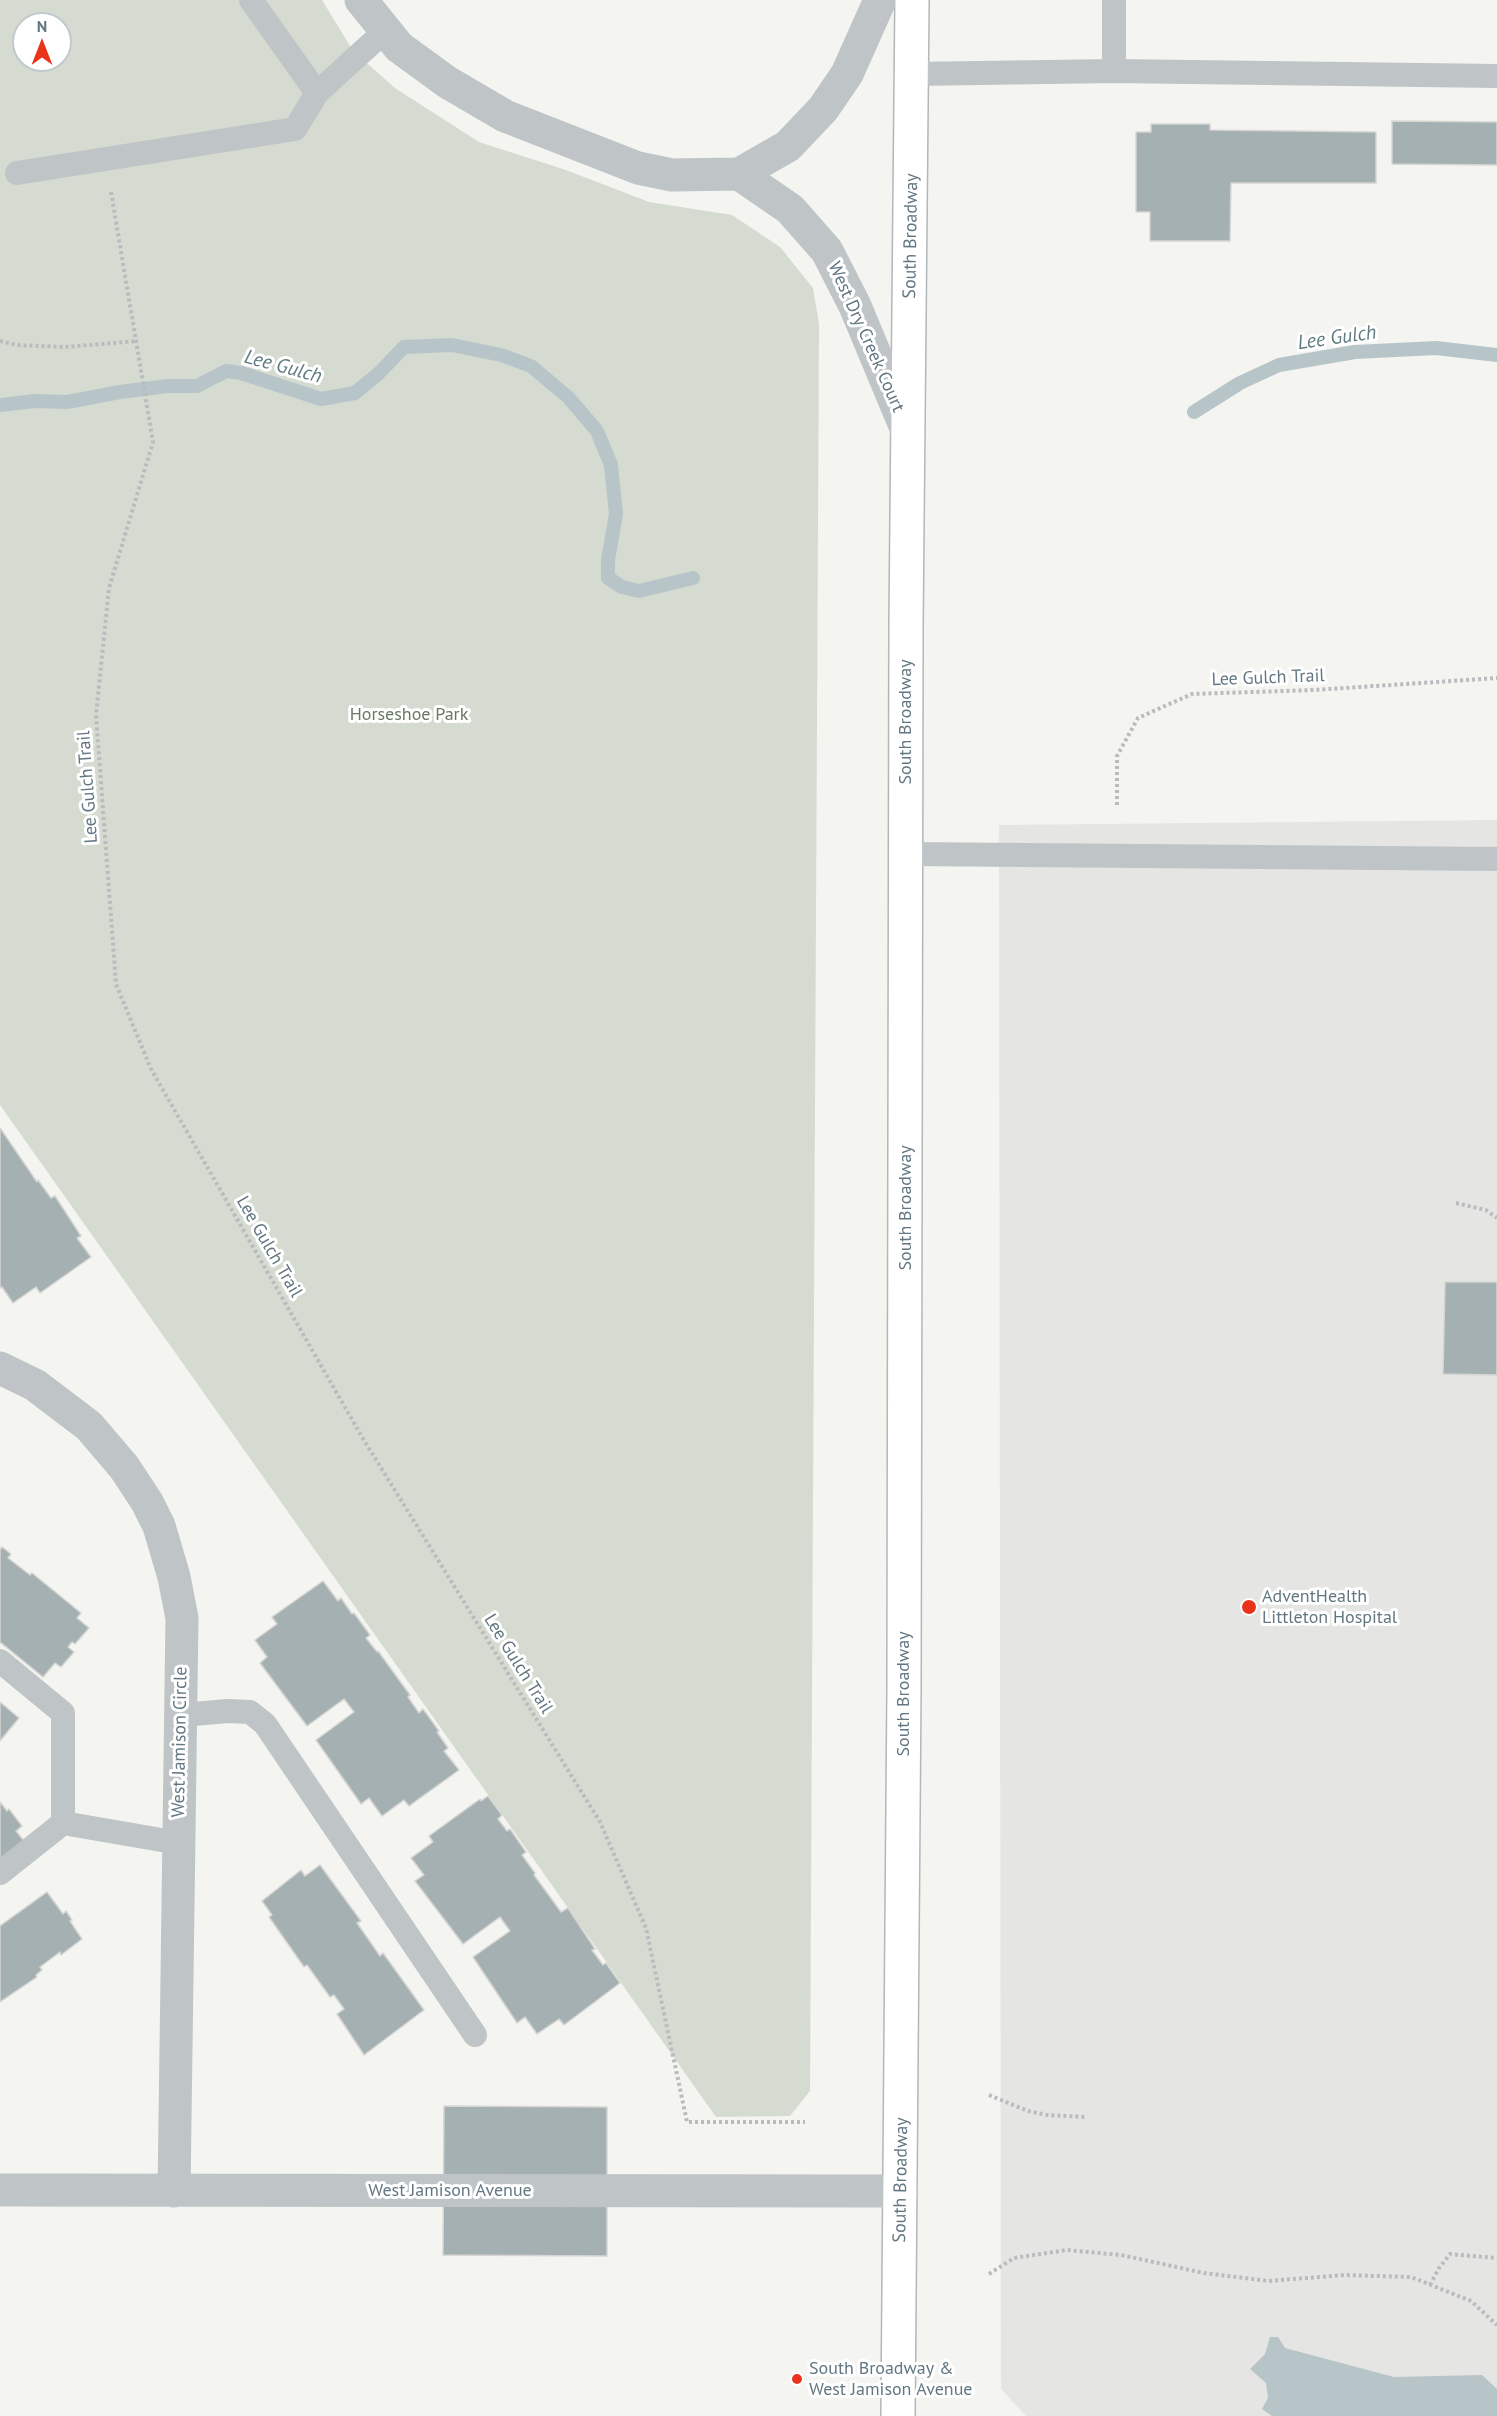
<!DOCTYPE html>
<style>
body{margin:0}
#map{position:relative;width:1497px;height:2416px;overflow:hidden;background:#f4f4f0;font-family:"PT Sans",sans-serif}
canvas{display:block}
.north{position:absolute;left:12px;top:12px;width:60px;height:60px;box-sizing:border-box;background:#fff;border:2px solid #c0c9cd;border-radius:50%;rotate:0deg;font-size:16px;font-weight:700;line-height:24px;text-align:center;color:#627782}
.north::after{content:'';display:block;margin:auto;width:21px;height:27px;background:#e9341b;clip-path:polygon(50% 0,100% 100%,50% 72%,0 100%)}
</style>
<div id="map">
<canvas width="1497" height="2416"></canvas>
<div class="north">N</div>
</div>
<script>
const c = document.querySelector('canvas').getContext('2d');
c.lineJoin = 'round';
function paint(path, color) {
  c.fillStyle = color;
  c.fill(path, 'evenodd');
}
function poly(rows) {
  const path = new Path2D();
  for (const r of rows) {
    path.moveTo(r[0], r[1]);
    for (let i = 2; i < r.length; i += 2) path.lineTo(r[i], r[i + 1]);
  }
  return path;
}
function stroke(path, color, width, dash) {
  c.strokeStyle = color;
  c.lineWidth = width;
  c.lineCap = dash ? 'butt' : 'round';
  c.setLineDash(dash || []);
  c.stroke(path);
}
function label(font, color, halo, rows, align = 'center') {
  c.font = font + ' "PT Sans",sans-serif';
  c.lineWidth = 6;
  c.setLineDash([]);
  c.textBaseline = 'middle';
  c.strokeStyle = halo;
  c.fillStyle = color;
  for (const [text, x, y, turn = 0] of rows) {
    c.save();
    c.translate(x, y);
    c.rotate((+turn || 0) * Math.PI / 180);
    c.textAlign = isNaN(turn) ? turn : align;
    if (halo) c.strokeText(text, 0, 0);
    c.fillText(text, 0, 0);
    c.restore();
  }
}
const built = poly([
 [1497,820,1497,2416,1026,2416,1001,2389,999,825]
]);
const green = poly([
 [0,0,322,0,353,51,395,88,479,142,566,170,649,202,732,215,780,247,813,288,819,324,810,2091,790,2116,716,2117,0,1105],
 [24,24,60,24,60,60,24,60]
]);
const water = poly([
 [1270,2337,1278,2337,1285,2348,1394,2377,1482,2375,1497,2389,1497,2416,1272,2416,1262,2409,1268,2398,1266,2383,1250,2369,1265,2354]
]);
const stream = poly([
 [0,405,35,401,67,402,120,392,168,386,197,386,226,371,241,373,321,399,355,393,378,374,404,347,452,345,501,355,531,366,569,398,597,431,611,465,616,514,608,560,608,578,622,587,639,591,693,578],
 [1194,412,1240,383,1279,365,1355,352,1436,348,1497,355]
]);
const building = poly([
 [1392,121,1497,122,1497,165,1392,164,1392,121],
 [1151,124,1210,124,1210,130,1376,132,1376,183,1231,183,1230,241,1150,241,1150,212,1136,212,1136,132,1151,132,1151,124],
 [0,1128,37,1182,38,1180,51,1198,55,1196,81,1236,77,1238,91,1257,40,1293,36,1287,13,1303,2,1287,0,1288,0,1128],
 [1445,1282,1497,1282,1497,1375,1443,1374,1445,1282],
 [2,1547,11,1554,8,1558,30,1575,32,1573,81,1613,77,1618,89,1628,75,1644,72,1642,68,1647,74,1652,61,1667,55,1663,43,1677,0,1642,0,1550,2,1547],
 [323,1581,338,1601,341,1598,352,1614,354,1613,370,1635,366,1638,377,1652,378,1651,410,1695,408,1697,419,1713,423,1709,439,1731,437,1732,448,1748,444,1751,459,1770,409,1806,404,1800,382,1816,369,1798,361,1804,316,1740,354,1712,344,1699,307,1726,260,1663,267,1657,255,1640,277,1624,272,1617,323,1581],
 [0,1702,19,1718,0,1741,0,1702],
 [488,1796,502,1815,498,1819,507,1831,510,1829,526,1852,522,1855,535,1873,534,1875,561,1912,568,1908,595,1949,592,1950,603,1965,606,1963,620,1983,564,2025,559,2019,537,2034,525,2017,517,2023,473,1957,510,1931,500,1917,463,1944,415,1881,424,1875,411,1858,433,1842,429,1836,480,1799,481,1801,488,1796],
 [0,1802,7,1811,9,1809,22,1826,16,1831,28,1846,0,1866,0,1802],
 [320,1865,361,1921,357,1923,380,1956,383,1953,424,2010,364,2055,337,2014,344,2009,334,1995,330,1997,307,1965,304,1967,269,1917,272,1915,262,1901,301,1870,305,1876,320,1865],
 [47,1892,63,1914,66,1911,72,1920,70,1921,82,1939,61,1955,60,1952,40,1967,42,1970,36,1975,37,1977,0,2002,0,1926,47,1892],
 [444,2106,607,2107,607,2256,443,2255,444,2106]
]);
const path = poly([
 [111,192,153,442,109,588,96,715,116,984,151,1069,362,1437,600,1822,646,1928,687,2122,805,2122],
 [0,341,17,345,64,347,138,341],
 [1117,805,1117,756,1138,718,1192,694,1314,690,1497,678],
 [1456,1203,1486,1210,1497,1218],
 [989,2095,1028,2111,1047,2115,1086,2117],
 [989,2274,1014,2258,1067,2250,1121,2255,1204,2273,1269,2281,1344,2275,1411,2277,1471,2301,1497,2325],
 [1430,2285,1439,2268,1450,2254,1497,2258]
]);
const service = poly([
 [251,0,317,93,385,31],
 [1114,71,1497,76],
 [912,74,1114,71,1114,0],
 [17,173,295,129,317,93],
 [906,854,1497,859],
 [0,1661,63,1713,63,1823,179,1843],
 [181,1715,228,1711,250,1712,265,1724,475,2035],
 [0,1873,63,1823]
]);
const minor = poly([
 [361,0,399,47,447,82,505,116,638,168,672,175,739,174,788,146,823,109,847,74,880,0],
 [739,174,790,209,827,251,855,306,908,433],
 [0,1368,35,1385,89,1426,124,1467,147,1502,159,1526,174,1577,182,1618,174,2191],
 [0,2190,901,2191]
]);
const primary = poly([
 [898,2416,904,1688,906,624,912,0]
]);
const markers = [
 [1249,1607,8,"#e9341b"],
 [797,2379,6,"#e9341b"]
];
const streetNames = [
 ["South Broadway",911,236,-89],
 ["West Dry Creek Court",866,337,66],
 ["Lee Gulch Trail",1268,678,-2],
 ["South Broadway",906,722,-90],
 ["Lee Gulch Trail",88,787,-94],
 ["South Broadway",906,1208,-90],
 ["Lee Gulch Trail",269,1247,60],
 ["Lee Gulch Trail",518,1664,58],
 ["South Broadway",904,1694,-90],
 ["West Jamison Circle",180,1742,-89],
 ["South Broadway",901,2180,-89],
 ["West Jamison Avenue",450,2191]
];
const parkNames = [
 ["Horseshoe Park",409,715]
];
const poiNames = [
 ["AdventHealth",1262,1597],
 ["Littleton Hospital",1262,1618],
 ["South Broadway &",809,2369],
 ["West Jamison Avenue",809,2390]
];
const waterNames = [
 ["Lee Gulch",1337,338,-8],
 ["Lee Gulch",283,367,15]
];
paint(built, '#e5e5e3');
paint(green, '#d6dbd1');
paint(water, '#b7c5c9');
stroke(stream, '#b7c5c9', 14);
paint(building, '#a5b0b3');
stroke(building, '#d5d5d3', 1.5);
stroke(primary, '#b2b7ba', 36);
stroke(path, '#b9bcbe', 4, [3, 3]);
stroke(service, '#bfc4c6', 24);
stroke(minor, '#bfc4c6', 33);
stroke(primary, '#fff', 33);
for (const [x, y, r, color] of markers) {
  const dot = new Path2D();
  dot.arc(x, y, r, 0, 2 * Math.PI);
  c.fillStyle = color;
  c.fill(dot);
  stroke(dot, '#fff', 2);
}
label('18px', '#627782', '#fff', streetNames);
label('18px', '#687961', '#fff', parkNames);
label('18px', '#627782', '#fff', poiNames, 'left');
label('italic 20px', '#5d7b80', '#fff', waterNames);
</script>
